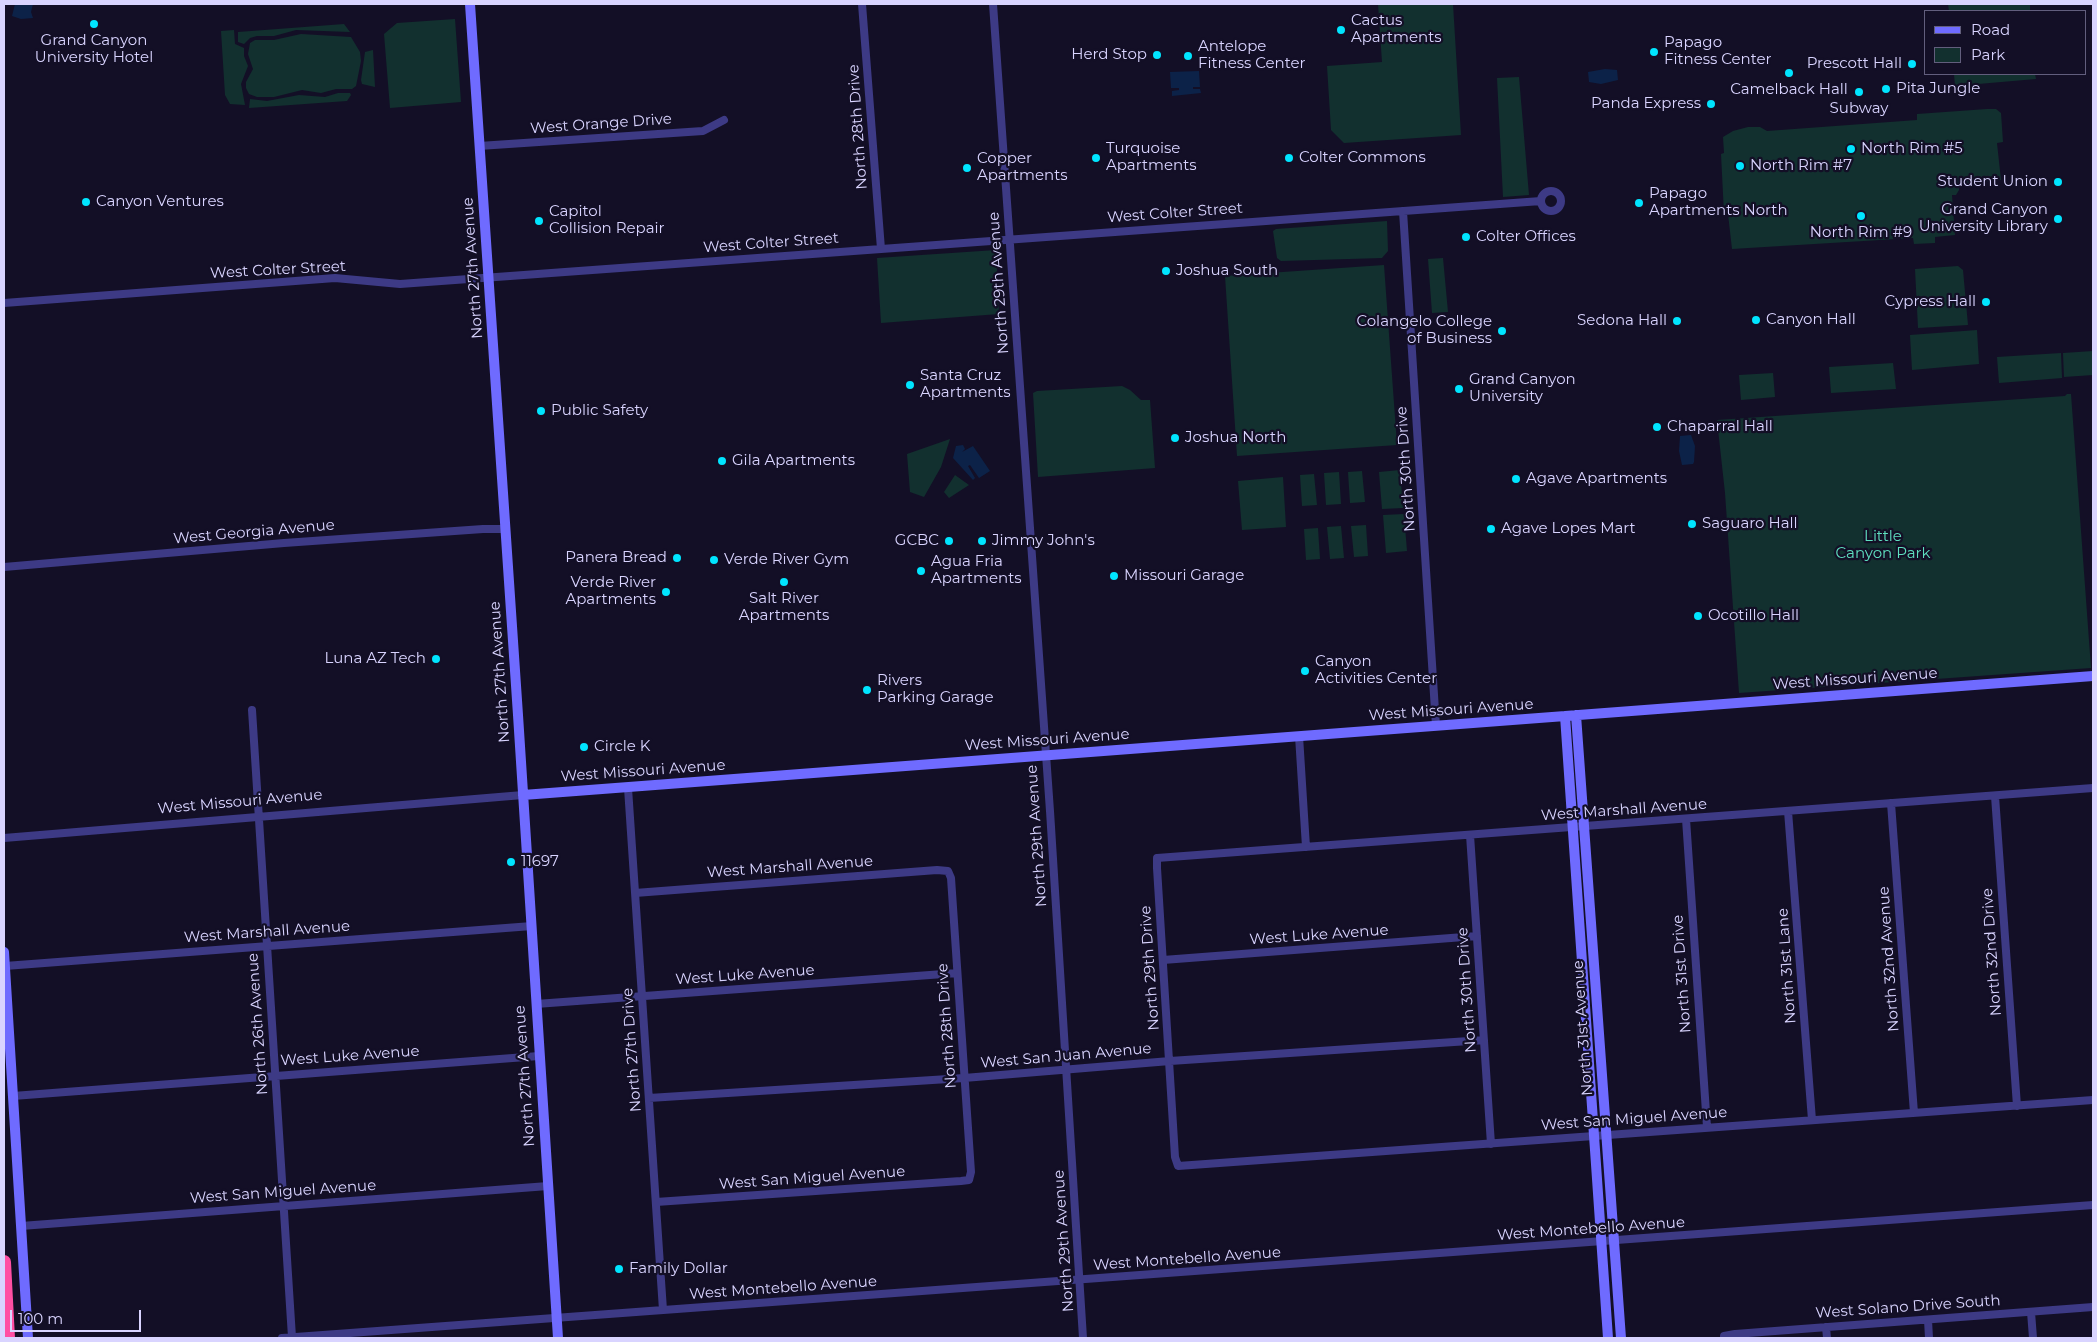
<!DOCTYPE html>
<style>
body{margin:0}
#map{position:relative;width:2097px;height:1342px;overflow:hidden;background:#130f26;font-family:Montserrat,sans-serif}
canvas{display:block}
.frame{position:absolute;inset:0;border:5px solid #d9d4ff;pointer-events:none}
.legend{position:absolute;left:1924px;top:10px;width:162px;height:65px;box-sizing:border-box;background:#130f26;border:1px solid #625e7d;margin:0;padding:6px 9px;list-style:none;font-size:15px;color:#d9d4ff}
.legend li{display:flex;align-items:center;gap:10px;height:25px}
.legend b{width:25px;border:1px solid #625e7d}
.scale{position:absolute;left:10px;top:1310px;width:131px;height:22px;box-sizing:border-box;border:2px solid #d9d4ff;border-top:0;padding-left:6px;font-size:15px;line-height:18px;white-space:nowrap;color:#d9d4ff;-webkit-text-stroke:4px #130f26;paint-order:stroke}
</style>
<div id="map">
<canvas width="2097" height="1342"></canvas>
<div class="frame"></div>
<ul class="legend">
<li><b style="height:6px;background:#6f6bff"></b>Road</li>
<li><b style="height:14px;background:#12302f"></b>Park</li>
</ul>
<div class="scale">100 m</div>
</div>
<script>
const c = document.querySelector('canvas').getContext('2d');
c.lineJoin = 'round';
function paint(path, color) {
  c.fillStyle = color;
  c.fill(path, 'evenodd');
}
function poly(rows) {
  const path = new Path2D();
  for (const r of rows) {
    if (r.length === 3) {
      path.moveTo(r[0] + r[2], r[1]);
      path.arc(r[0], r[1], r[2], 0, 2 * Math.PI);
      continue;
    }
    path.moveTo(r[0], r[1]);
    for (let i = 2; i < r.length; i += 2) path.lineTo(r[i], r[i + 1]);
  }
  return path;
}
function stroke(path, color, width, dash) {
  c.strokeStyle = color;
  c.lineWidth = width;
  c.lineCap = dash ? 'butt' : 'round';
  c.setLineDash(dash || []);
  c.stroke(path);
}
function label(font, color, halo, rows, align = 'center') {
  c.font = font + ' Montserrat,sans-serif';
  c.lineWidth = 4.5;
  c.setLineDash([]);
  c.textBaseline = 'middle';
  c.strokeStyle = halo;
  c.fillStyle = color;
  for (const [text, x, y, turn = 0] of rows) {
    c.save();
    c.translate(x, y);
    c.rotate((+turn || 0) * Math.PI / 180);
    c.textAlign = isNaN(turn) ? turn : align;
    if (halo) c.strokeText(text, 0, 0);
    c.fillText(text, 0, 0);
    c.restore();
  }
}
const green = poly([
 [1378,4,1453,4,1461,135,1344,143,1331,130,1327,66,1382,62],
 [1948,4,2030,4,2030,11,1949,11],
 [455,19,461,102,390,108,384,34,397,23],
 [344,24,350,32,296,30,274,36,257,36,250,38,244,44,238,42,238,32],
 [234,30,235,44,244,48,244,56,248,66,241,84,245,105,230,104,225,95,221,31],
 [301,34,351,37,360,52,361,61,356,86,352,89,336,89,321,93,302,90,274,97,257,97,249,94,246,88,246,82,253,69,248,54,250,43,255,40,274,40],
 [373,50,375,87,362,84,361,80,365,52],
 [1954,74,2035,74,2036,79,1955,86],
 [1519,77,1529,195,1503,197,1497,78],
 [338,93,350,93,351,95,347,101,249,108,250,99,267,101,299,95,325,97],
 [1987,109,1996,109,2001,113,2003,142,1997,143,2001,180,1959,185,1959,190,1956,195,1952,195,1955,235,1935,237,1935,243,1914,244,1913,238,1732,249,1728,214,1724,214,1721,154,1724,153,1723,137,1733,131,1748,127,1760,127,1767,131,1917,120,1917,114],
 [1387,221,1388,251,1382,258,1281,261,1277,258,1273,231,1276,229],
 [996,250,999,314,881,323,877,258],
 [1443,258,1448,312,1432,313,1428,259],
 [1384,265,1397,445,1237,456,1225,276],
 [1958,266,1963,270,1968,325,1918,328,1915,269],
 [1977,330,1979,364,1912,370,1910,335],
 [2093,351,2093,375,2064,377,2063,353],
 [2061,353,2062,378,1999,383,1997,357],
 [1893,363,1896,389,1831,393,1829,367],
 [1773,373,1775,397,1741,400,1739,375],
 [1122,386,1130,390,1141,400,1150,400,1155,468,1038,477,1033,393,1037,391],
 [2067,394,2071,394,2091,668,1739,693,1725,493,1717,420,2065,396],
 [950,439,941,467,924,497,910,492,907,454],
 [1400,470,1403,508,1382,509,1379,472],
 [1362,471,1365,502,1350,503,1348,472],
 [1339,472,1341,504,1326,505,1324,473],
 [1314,474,1317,505,1302,506,1300,475],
 [955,475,969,485,949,498,944,492],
 [1283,477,1286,527,1242,530,1238,481],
 [1404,514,1407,551,1386,553,1383,515],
 [1366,525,1368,556,1354,557,1351,526],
 [1341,526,1344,558,1330,559,1327,527],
 [1318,528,1320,559,1306,560,1304,529]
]);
const water = poly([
 [15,4,33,4,31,12,33,18,21,19,12,16],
 [1605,69,1617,70,1618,80,1601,84,1589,82,1588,72],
 [1199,71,1200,87,1193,87,1193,89,1200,89,1201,93,1172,96,1172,91,1179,90,1179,88,1171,88,1170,72],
 [1691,435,1695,446,1694,462,1693,464,1682,465,1679,451,1680,436],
 [963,445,965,449,962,452,973,446,990,471,979,478,970,465,968,466,975,478,973,480,953,458,956,446]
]);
const street = poly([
 [862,4,881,249],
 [993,4,1050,811,1083,1338],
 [479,146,703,131,724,120],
 [1551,201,10],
 [1403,211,1436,726],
 [4,303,335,278,400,284,1541,201],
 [4,567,284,543,483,529,506,529],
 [252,710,292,1337],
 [1299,736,1306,847],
 [628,788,663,1310],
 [2093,788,1157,858,1157,868,1175,1157,1178,1166,2093,1100],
 [1995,796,2017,1106],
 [1891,803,1914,1113],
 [1788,811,1812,1120],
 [1686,819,1707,1127],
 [1470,835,1491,1144],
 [4,838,523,795],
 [635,893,937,870,948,871,951,878,971,1172,969,1180,961,1181,656,1202],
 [1163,960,1477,936],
 [5,966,532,926],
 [536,1004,957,973],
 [13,1096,539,1056],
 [649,1098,964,1078,1170,1061,1484,1040],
 [21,1226,548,1186],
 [2031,1312,2033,1338],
 [1928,1320,1929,1338],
 [1826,1327,1827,1338],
 [282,1338,2093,1205],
 [1724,1338,1724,1336,1735,1334,2093,1307]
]);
const secondary = poly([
 [470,4,518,715,558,1338],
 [1576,715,1621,1338],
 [1565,716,1608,1338],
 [523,795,2093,676],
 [4,952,28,1338]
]);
const highway = poly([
 [4,1262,8,1338]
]);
const markers = [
 [94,24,5,"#00e5ff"],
 [1341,30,5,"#00e5ff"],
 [1654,52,5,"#00e5ff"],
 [1157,55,5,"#00e5ff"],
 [1188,56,5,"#00e5ff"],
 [1912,64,5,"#00e5ff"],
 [1789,73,5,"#00e5ff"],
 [1886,89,5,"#00e5ff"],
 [1859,92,5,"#00e5ff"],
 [1711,104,5,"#00e5ff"],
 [1851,149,5,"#00e5ff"],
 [1096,158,5,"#00e5ff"],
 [1289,158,5,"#00e5ff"],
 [1740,166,5,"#00e5ff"],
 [967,168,5,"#00e5ff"],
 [2058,182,5,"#00e5ff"],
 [86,202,5,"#00e5ff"],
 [1639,203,5,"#00e5ff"],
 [1861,216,5,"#00e5ff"],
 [2058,219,5,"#00e5ff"],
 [539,221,5,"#00e5ff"],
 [1466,237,5,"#00e5ff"],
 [1166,271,5,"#00e5ff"],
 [1986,302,5,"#00e5ff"],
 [1756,320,5,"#00e5ff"],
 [1677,321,5,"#00e5ff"],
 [1502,331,5,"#00e5ff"],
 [910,385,5,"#00e5ff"],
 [1459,389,5,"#00e5ff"],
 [541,411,5,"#00e5ff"],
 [1657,427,5,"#00e5ff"],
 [1175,438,5,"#00e5ff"],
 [722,461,5,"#00e5ff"],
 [1516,479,5,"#00e5ff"],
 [1692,524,5,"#00e5ff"],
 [1491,529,5,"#00e5ff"],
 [949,541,5,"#00e5ff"],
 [982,541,5,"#00e5ff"],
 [677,558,5,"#00e5ff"],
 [714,560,5,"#00e5ff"],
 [921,571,5,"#00e5ff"],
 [1114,576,5,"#00e5ff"],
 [784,582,5,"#00e5ff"],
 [666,592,5,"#00e5ff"],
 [1698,616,5,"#00e5ff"],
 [436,659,5,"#00e5ff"],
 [1305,671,5,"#00e5ff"],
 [867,690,5,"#00e5ff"],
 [584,747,5,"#00e5ff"],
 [511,862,5,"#00e5ff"],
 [619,1269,5,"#00e5ff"]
];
const poiNames = [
 ["Cactus",1351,21],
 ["Apartments",1351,38],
 ["Grand Canyon",94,41,"center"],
 ["University Hotel",94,58,"center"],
 ["Papago",1664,43],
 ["Fitness Center",1664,60],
 ["Antelope",1198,47],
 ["Fitness Center",1198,64],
 ["Herd Stop",1147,55,"right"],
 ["Prescott Hall",1902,64,"right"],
 ["Pita Jungle",1896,89],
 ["Camelback Hall",1789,90,"center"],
 ["Panda Express",1701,104,"right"],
 ["Subway",1859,109,"center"],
 ["Turquoise",1106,149],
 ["Apartments",1106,166],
 ["North Rim #5",1861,149],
 ["Colter Commons",1299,158],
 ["Copper",977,159],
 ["Apartments",977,176],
 ["North Rim #7",1750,166],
 ["Student Union",2048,182,"right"],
 ["Papago",1649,194],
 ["Apartments North",1649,211],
 ["Canyon Ventures",96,202],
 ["Grand Canyon",2048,210,"right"],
 ["University Library",2048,227,"right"],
 ["Capitol",549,212],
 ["Collision Repair",549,229],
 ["North Rim #9",1861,233,"center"],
 ["Colter Offices",1476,237],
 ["Joshua South",1176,271],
 ["Cypress Hall",1976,302,"right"],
 ["Canyon Hall",1766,320],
 ["Sedona Hall",1667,321,"right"],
 ["Colangelo College",1492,322,"right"],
 ["of Business",1492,339,"right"],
 ["Santa Cruz",920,376],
 ["Apartments",920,393],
 ["Grand Canyon",1469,380],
 ["University",1469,397],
 ["Public Safety",551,411],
 ["Chaparral Hall",1667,427],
 ["Joshua North",1185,438],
 ["Gila Apartments",732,461],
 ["Agave Apartments",1526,479],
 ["Saguaro Hall",1702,524],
 ["Agave Lopes Mart",1501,529],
 ["GCBC",939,541,"right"],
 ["Jimmy John's",992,541],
 ["Panera Bread",667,558,"right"],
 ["Verde River Gym",724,560],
 ["Agua Fria",931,562],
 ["Apartments",931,579],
 ["Missouri Garage",1124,576],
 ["Verde River",656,583,"right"],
 ["Apartments",656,600,"right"],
 ["Salt River",784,599,"center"],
 ["Apartments",784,616,"center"],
 ["Ocotillo Hall",1708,616],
 ["Luna AZ Tech",426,659,"right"],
 ["Canyon",1315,662],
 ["Activities Center",1315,679],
 ["Rivers",877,681],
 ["Parking Garage",877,698],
 ["Circle K",594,747],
 ["11697",521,862],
 ["Family Dollar",629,1269]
];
const streetNames = [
 ["West Orange Drive",601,124,-4],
 ["North 28th Drive",858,127,-94],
 ["West Colter Street",1175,213,-4],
 ["West Colter Street",771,243,-4],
 ["North 27th Avenue",473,268,-94],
 ["West Colter Street",278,270,-3],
 ["North 29th Avenue",999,283,-94],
 ["North 30th Drive",1406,469,-94],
 ["West Georgia Avenue",254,532,-5],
 ["North 27th Avenue",500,672,-94],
 ["West Missouri Avenue",1855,679,-4],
 ["West Missouri Avenue",1451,710,-4],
 ["West Missouri Avenue",1047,740,-4],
 ["West Missouri Avenue",643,771,-4],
 ["West Missouri Avenue",240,802,-5],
 ["West Marshall Avenue",1624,810,-4],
 ["North 29th Avenue",1037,836,-94],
 ["West Marshall Avenue",790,867,-4],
 ["West Marshall Avenue",267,932,-4],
 ["West Luke Avenue",1319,935,-4],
 ["North 32nd Drive",1992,952,-94],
 ["North 32nd Avenue",1889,959,-94],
 ["North 31st Lane",1787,966,-94],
 ["North 29th Drive",1150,968,-94],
 ["North 31st Drive",1682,974,-94],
 ["West Luke Avenue",745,975,-4],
 ["North 30th Drive",1467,990,-94],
 ["North 26th Avenue",258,1024,-94],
 ["North 28th Drive",947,1026,-94],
 ["North 31st Avenue",1583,1028,-94],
 ["North 27th Drive",632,1050,-94],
 ["West Luke Avenue",350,1056,-4],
 ["West San Juan Avenue",1066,1056,-5],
 ["North 27th Avenue",525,1076,-94],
 ["West San Miguel Avenue",1634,1119,-4],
 ["West San Miguel Avenue",812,1178,-4],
 ["West San Miguel Avenue",283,1192,-4],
 ["West Montebello Avenue",1591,1229,-4],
 ["North 29th Avenue",1064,1241,-94],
 ["West Montebello Avenue",1187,1259,-4],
 ["West Montebello Avenue",783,1288,-4],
 ["West Solano Drive South",1908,1307,-4]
];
const parkNames = [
 ["Little",1883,537],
 ["Canyon Park",1883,554]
];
paint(green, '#12302f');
paint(water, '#0c2248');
stroke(street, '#3d3a85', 8);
stroke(secondary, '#6f6bff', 10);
stroke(highway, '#ff4fa3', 14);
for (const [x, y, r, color] of markers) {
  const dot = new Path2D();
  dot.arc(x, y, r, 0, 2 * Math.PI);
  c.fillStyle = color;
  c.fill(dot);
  stroke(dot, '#130f26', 2);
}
label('15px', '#d9d4ff', '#130f26', poiNames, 'left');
label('15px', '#d9d4ff', '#130f26', streetNames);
label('15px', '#5fe0c0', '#130f26', parkNames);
</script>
